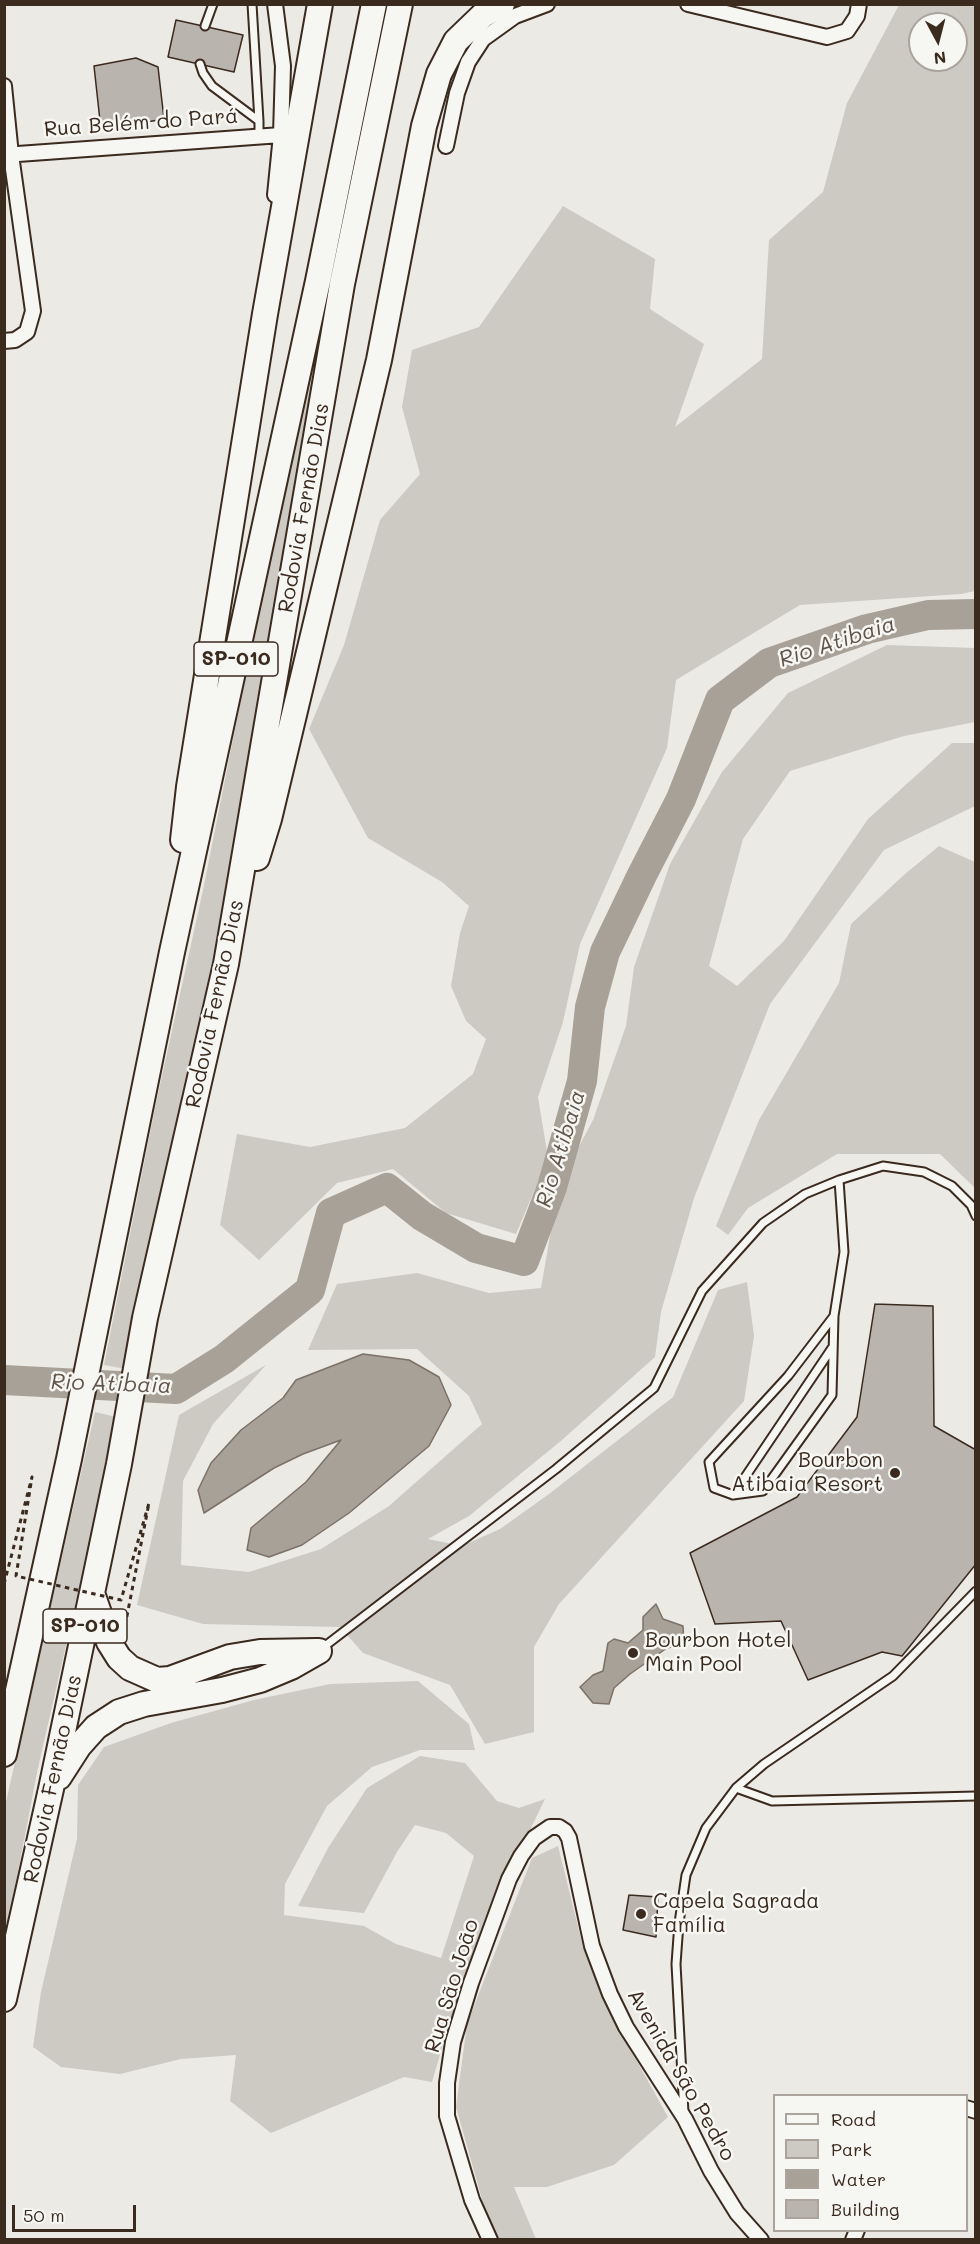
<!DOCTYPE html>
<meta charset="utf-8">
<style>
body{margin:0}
#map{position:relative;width:980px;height:2244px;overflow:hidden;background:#ebeae5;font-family:Mali,sans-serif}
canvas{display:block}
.frame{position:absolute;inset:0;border:6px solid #3b2a1e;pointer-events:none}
.legend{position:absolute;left:773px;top:2094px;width:195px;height:138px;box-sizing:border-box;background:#f6f6f2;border:2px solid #aba49d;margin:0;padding:8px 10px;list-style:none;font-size:18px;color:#3b2a1e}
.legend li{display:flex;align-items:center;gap:12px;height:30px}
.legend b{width:30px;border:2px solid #aba49d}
.north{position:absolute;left:908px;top:12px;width:60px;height:60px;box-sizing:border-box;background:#f6f6f2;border:2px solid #aba49d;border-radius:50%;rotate:173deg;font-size:16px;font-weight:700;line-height:24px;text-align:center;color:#3b2a1e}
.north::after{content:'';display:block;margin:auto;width:21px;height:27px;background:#3b2a1e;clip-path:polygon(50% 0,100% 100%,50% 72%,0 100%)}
.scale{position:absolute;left:12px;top:2205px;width:124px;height:27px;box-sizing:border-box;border:3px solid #3b2a1e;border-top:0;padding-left:8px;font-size:18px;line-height:21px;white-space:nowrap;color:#3b2a1e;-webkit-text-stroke:4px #f6f6f2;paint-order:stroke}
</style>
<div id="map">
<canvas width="980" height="2244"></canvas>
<div class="frame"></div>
<ul class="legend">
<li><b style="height:8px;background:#f6f6f2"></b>Road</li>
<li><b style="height:16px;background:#cdcac4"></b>Park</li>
<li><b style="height:16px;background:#a8a198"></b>Water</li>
<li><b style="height:16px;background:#bab4ae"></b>Building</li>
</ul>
<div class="north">N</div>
<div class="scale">50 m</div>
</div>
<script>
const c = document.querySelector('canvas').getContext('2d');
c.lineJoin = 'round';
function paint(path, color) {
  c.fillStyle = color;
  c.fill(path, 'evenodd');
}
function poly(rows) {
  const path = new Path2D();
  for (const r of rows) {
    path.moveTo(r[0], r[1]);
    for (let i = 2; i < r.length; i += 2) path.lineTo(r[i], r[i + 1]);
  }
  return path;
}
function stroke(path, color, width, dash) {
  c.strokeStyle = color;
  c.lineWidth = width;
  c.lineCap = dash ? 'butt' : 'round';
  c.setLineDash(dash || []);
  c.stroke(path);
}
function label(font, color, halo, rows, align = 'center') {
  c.font = font + ' Mali,sans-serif';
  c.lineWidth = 5;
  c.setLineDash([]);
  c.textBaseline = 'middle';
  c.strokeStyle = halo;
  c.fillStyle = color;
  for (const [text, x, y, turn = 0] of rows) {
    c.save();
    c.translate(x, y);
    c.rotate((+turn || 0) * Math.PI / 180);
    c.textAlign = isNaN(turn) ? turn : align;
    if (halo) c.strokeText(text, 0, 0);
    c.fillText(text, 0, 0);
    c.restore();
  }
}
const green = poly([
 [959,4,976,7,975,591,961,594,800,605,676,680,667,748,580,944,563,1022,538,1097,548,1158,516,1234,446,1213,393,1169,337,1183,259,1260,220,1225,237,1134,310,1147,405,1128,473,1074,486,1039,466,1021,451,986,460,933,469,906,442,882,368,838,309,729,344,645,380,520,420,474,402,407,412,350,479,327,563,206,655,259,650,309,704,344,675,427,762,359,769,240,823,192,847,103,899,5],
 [920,24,956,24,956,60,920,60],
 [333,267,338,268,256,751,211,980,126,1369,104,1365,156,1103,203,890,251,649],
 [887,645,975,648,975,722,904,736,790,771,743,839,709,966,737,986,784,941,868,819,952,743,975,743,975,806,884,850,770,1004,694,1198,661,1312,655,1357,562,1440,469,1516,428,1539,462,1546,500,1529,549,1494,673,1397,718,1290,747,1282,754,1336,744,1401,559,1604,534,1647,534,1732,485,1744,450,1685,363,1653,340,1627,203,1624,137,1605,179,1415,266,1365,213,1424,183,1481,181,1565,249,1572,321,1549,389,1506,482,1424,469,1396,417,1349,308,1350,337,1284,417,1273,489,1293,541,1288,559,1184,593,1120,626,1026,634,967,670,864,722,772,788,693],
 [939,846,975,862,975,1188,940,1154,837,1154,748,1208,728,1235,716,1226,759,1120,839,983,851,924,905,874],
 [95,1412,116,1417,83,1571,38,1768,5,1938,5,1806],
 [418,1681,469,1724,475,1750,420,1750,372,1767,327,1806,285,1884,284,1915,364,1926,396,1944,441,1958,474,1856,446,1833,415,1825,397,1852,364,1913,298,1906,328,1848,367,1788,420,1756,465,1763,497,1801,519,1808,545,1799,491,1911,447,2031,432,2082,404,2077,271,2133,230,2101,236,2055,181,2059,120,2074,61,2067,33,2047,41,1992,77,1839,78,1785,104,1747,171,1723,254,1700,330,1684],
 [558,1846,582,1943,604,2002,668,2117,614,2165,547,2187,514,2187,536,2239,499,2239,487,2217,456,2107,467,2024,532,1858]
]);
const water = poly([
 [363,1354,409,1360,439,1377,451,1405,429,1446,349,1513,302,1545,269,1557,247,1550,251,1528,306,1482,341,1440,303,1454,274,1468,204,1513,198,1490,211,1463,241,1430,283,1398,296,1380,363,1354],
 [656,1604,663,1619,683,1626,684,1644,667,1648,630,1674,614,1688,609,1704,593,1703,580,1687,593,1675,603,1671,608,1643,614,1639,628,1643,643,1630,643,1617,656,1604]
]);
const river = poly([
 [4,1380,176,1389,224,1359,310,1290,331,1213,387,1188,422,1216,476,1248,524,1261,552,1187,582,1081,590,1007,605,952,642,875,681,799,720,700,769,663,867,629,928,615,976,614]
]);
const building = poly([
 [176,20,243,35,234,72,168,57,176,20],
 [136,58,158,67,164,119,101,130,94,66,136,58],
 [875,1304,933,1306,934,1426,976,1450,976,1564,902,1656,882,1652,808,1680,781,1621,715,1624,690,1553,797,1497,857,1417,875,1304],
 [629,1895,658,1897,656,1937,623,1930,629,1895]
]);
const lane = poly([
 [252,4,259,121],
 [205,26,213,4],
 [200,64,203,73,212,86,259,121,259,135],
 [834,1316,788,1376,709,1462,714,1488,733,1495,763,1491,832,1395,834,1316,844,1252,839,1180],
 [733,1495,832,1348],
 [321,1649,556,1469,654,1388,702,1291,763,1223,805,1194,839,1180,883,1166,924,1172,952,1186,971,1205,976,1216],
 [736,1788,772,1801,976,1796],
 [684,2113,676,1964,679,1923,686,1875,706,1828,736,1788,764,1764,893,1676,976,1591]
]);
const street = poly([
 [275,4,283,66,281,135,275,195],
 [688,4,827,37,847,31,857,16,859,4],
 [4,86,11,155,33,311,27,332,15,340,4,341],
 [446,146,457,93,468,62,483,39,515,16,547,4],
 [4,155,281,135],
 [966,2108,976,2111],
 [490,2240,472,2200,447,2116,447,2083,453,2042,471,1983,509,1879,521,1856,534,1838,550,1827,559,1827,565,1831,569,1838,592,1946,610,1994,626,2027,685,2119,711,2171,737,2213,761,2240],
 [853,2240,857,2230]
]);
const highway = poly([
 [183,840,189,787,265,314,320,4],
 [257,858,269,819,379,360,424,126,439,74,456,41,483,15,502,4],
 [92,1593,109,1642,119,1658,130,1668,157,1680,170,1679,230,1657,260,1652,317,1651],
 [4,1754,69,1459,172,952,318,281,374,4],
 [59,1777,79,1746,96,1727,119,1712,144,1704,222,1690,260,1680,291,1667,319,1651],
 [4,1999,51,1789,119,1464,145,1318,226,964,342,284,400,4]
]);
const pathBridge = poly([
 [4,1584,32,1477,16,1576,121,1600,149,1503,126,1621]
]);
const markers = [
 [895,1473,6,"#3b2a1e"],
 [633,1653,6,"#3b2a1e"],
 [641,1914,6,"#3b2a1e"]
];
const shields = [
 [236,659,84],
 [85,1626,84]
];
const shieldNames = [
 ["SP-010",236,659],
 ["SP-010",85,1626]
];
const streetNames = [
 ["Rua Belém do Pará",141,123,-4],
 ["Rodovia Fernão Dias",304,508,-80],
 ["Rodovia Fernão Dias",215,1004,-78],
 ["Rodovia Fernão Dias",53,1779,-78],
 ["Rua São João",452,1986,-73],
 ["Avenida São Pedro",681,2075,60]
];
const poiNames = [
 ["Bourbon",883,1461,"right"],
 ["Atibaia Resort",883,1485,"right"],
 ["Bourbon Hotel",645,1641],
 ["Main Pool",645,1665],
 ["Capela Sagrada",653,1902],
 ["Família",653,1926]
];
const waterNames = [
 ["Rio Atibaia",837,642,-18],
 ["Rio Atibaia",561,1149,-73],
 ["Rio Atibaia",111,1384,2]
];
paint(green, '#cdcac4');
paint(water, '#a8a198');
stroke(water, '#7c7167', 1.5);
stroke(river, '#a8a198', 30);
paint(building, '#bab4ae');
stroke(building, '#3b2a1e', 1.5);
stroke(lane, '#3b2a1e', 11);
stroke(street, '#3b2a1e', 18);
stroke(highway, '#3b2a1e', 28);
stroke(lane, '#f6f6f2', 7);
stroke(street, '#f6f6f2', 14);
stroke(highway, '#f6f6f2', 24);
stroke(pathBridge, '#3b2a1e', 3, [4.5, 4.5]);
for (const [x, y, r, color] of markers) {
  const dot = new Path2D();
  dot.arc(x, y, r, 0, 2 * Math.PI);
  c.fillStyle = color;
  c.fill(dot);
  stroke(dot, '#f6f6f2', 2);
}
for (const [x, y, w] of shields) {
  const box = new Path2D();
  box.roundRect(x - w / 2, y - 17, w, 34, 4.5);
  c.fillStyle = '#f6f6f2';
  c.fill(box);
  stroke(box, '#3b2a1e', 1.5);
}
label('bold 20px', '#3b2a1e', null, shieldNames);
label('21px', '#3b2a1e', '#f6f6f2', streetNames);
label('21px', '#3b2a1e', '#f6f6f2', poiNames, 'left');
label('italic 22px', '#615449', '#f6f6f2', waterNames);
</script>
